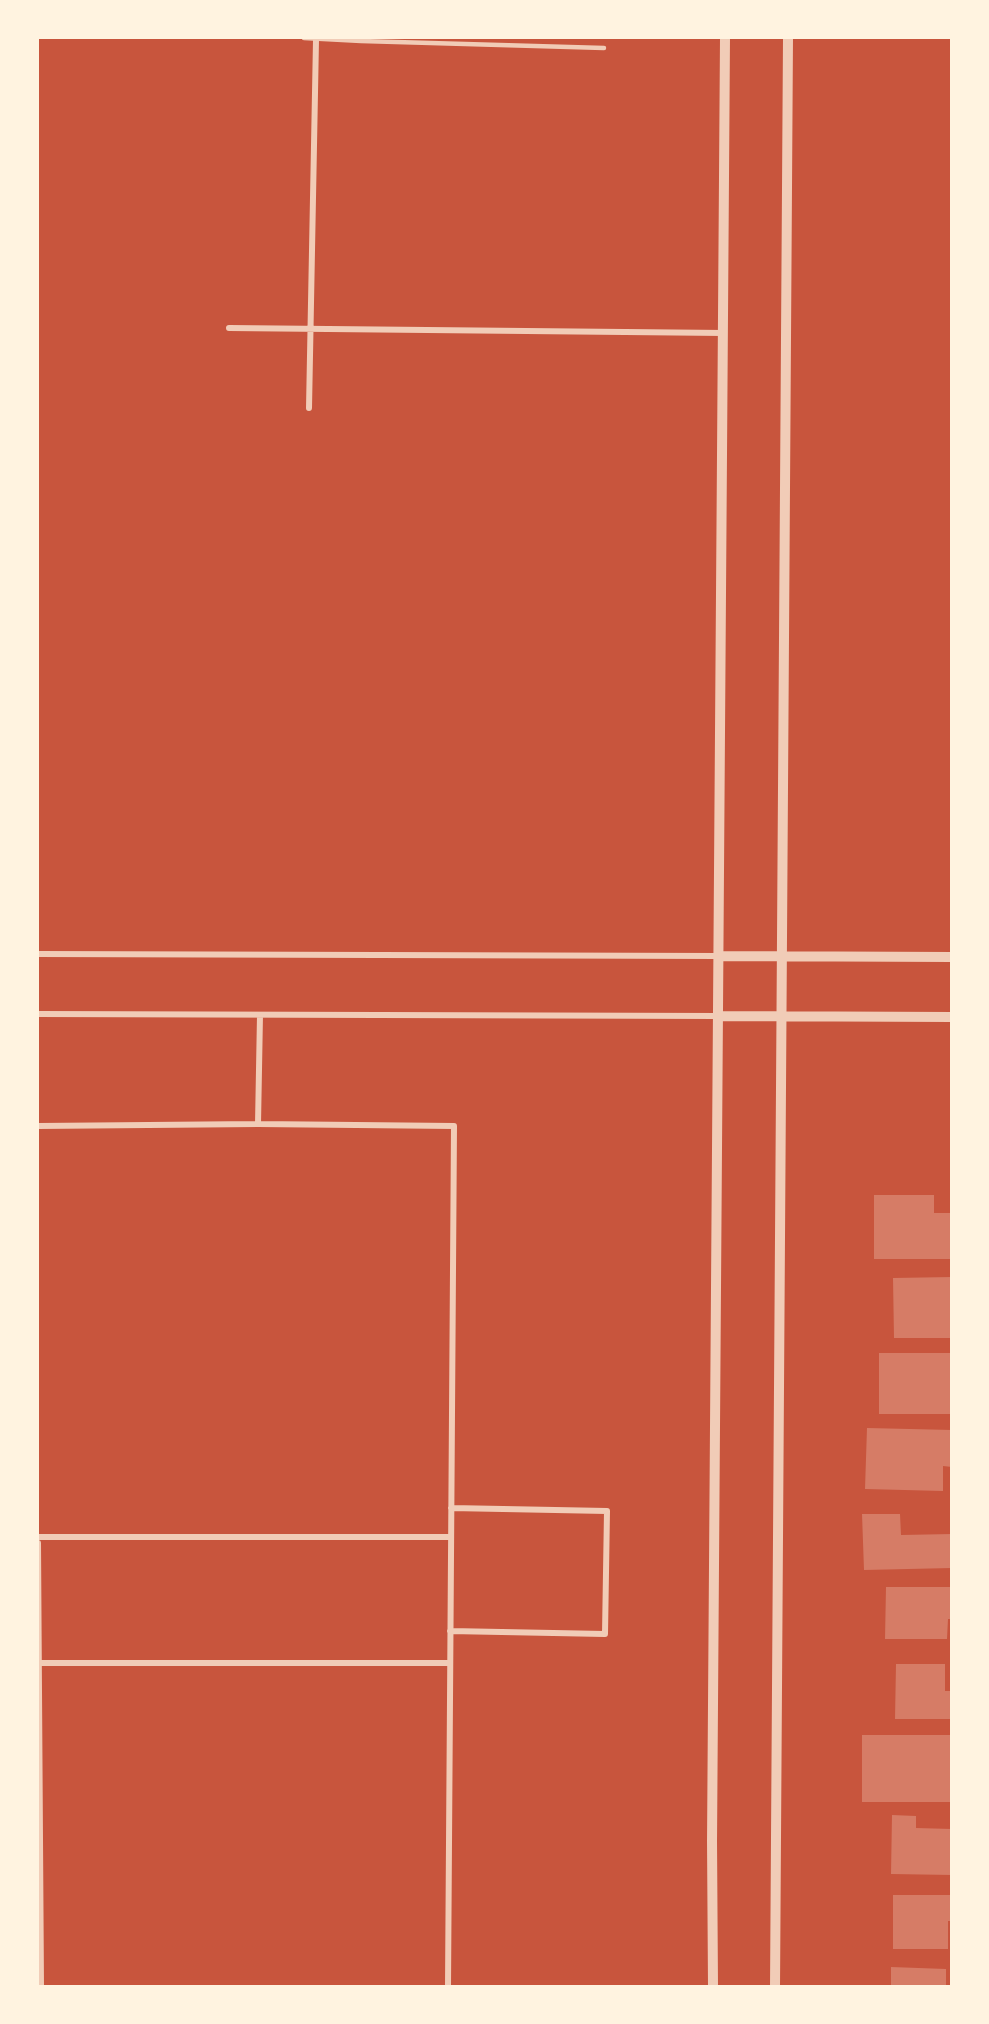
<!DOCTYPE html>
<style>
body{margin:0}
#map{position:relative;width:989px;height:2024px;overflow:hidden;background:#c8553d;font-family:"Open Sans",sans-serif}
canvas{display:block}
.frame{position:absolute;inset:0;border:39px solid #fff3e0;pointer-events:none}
</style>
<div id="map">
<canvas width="989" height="2024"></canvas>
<div class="frame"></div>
</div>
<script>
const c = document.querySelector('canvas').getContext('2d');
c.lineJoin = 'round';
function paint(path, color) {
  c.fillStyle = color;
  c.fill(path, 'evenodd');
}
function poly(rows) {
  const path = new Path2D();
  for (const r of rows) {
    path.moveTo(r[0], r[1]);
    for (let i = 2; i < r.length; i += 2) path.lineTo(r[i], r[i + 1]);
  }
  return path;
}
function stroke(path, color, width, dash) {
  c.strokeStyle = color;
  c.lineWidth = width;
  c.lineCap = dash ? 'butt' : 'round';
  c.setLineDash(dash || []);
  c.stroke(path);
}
const building = poly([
 [874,1195,934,1195,934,1213,952,1213,952,1259,874,1259],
 [952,1277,952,1338,894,1338,893,1278],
 [879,1353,951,1353,952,1414,879,1414],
 [867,1428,952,1430,952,1467,943,1466,943,1491,865,1489],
 [862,1514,900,1514,901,1535,952,1534,952,1568,864,1570],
 [886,1587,952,1587,952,1619,948,1619,947,1639,885,1639],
 [896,1664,945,1664,945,1691,952,1691,952,1719,895,1719],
 [862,1735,952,1735,951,1802,862,1802],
 [892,1815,916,1816,916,1828,952,1829,952,1875,891,1874],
 [893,1895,952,1895,952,1921,948,1921,948,1949,893,1949],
 [891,1967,946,1969,946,1986,891,1986]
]);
const service = poly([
 [304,38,361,41,604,48]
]);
const minor = poly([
 [229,328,724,333],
 [309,408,316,40],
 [38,954,719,956],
 [38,1014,718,1016],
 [258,1124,260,1015],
 [38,1126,258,1124,454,1126,448,1986],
 [38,1537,451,1537],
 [38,1543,41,1986],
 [450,1631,605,1634,607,1511,451,1508],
 [38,1663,450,1663]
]);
const tertiary = poly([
 [719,956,952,957],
 [718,1016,952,1017],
 [713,1986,712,1840,725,38],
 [775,1986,788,38]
]);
paint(building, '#d67c66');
stroke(service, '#f1ccb7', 4.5);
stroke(minor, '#f1ccb7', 6);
stroke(tertiary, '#f1ccb7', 10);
</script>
